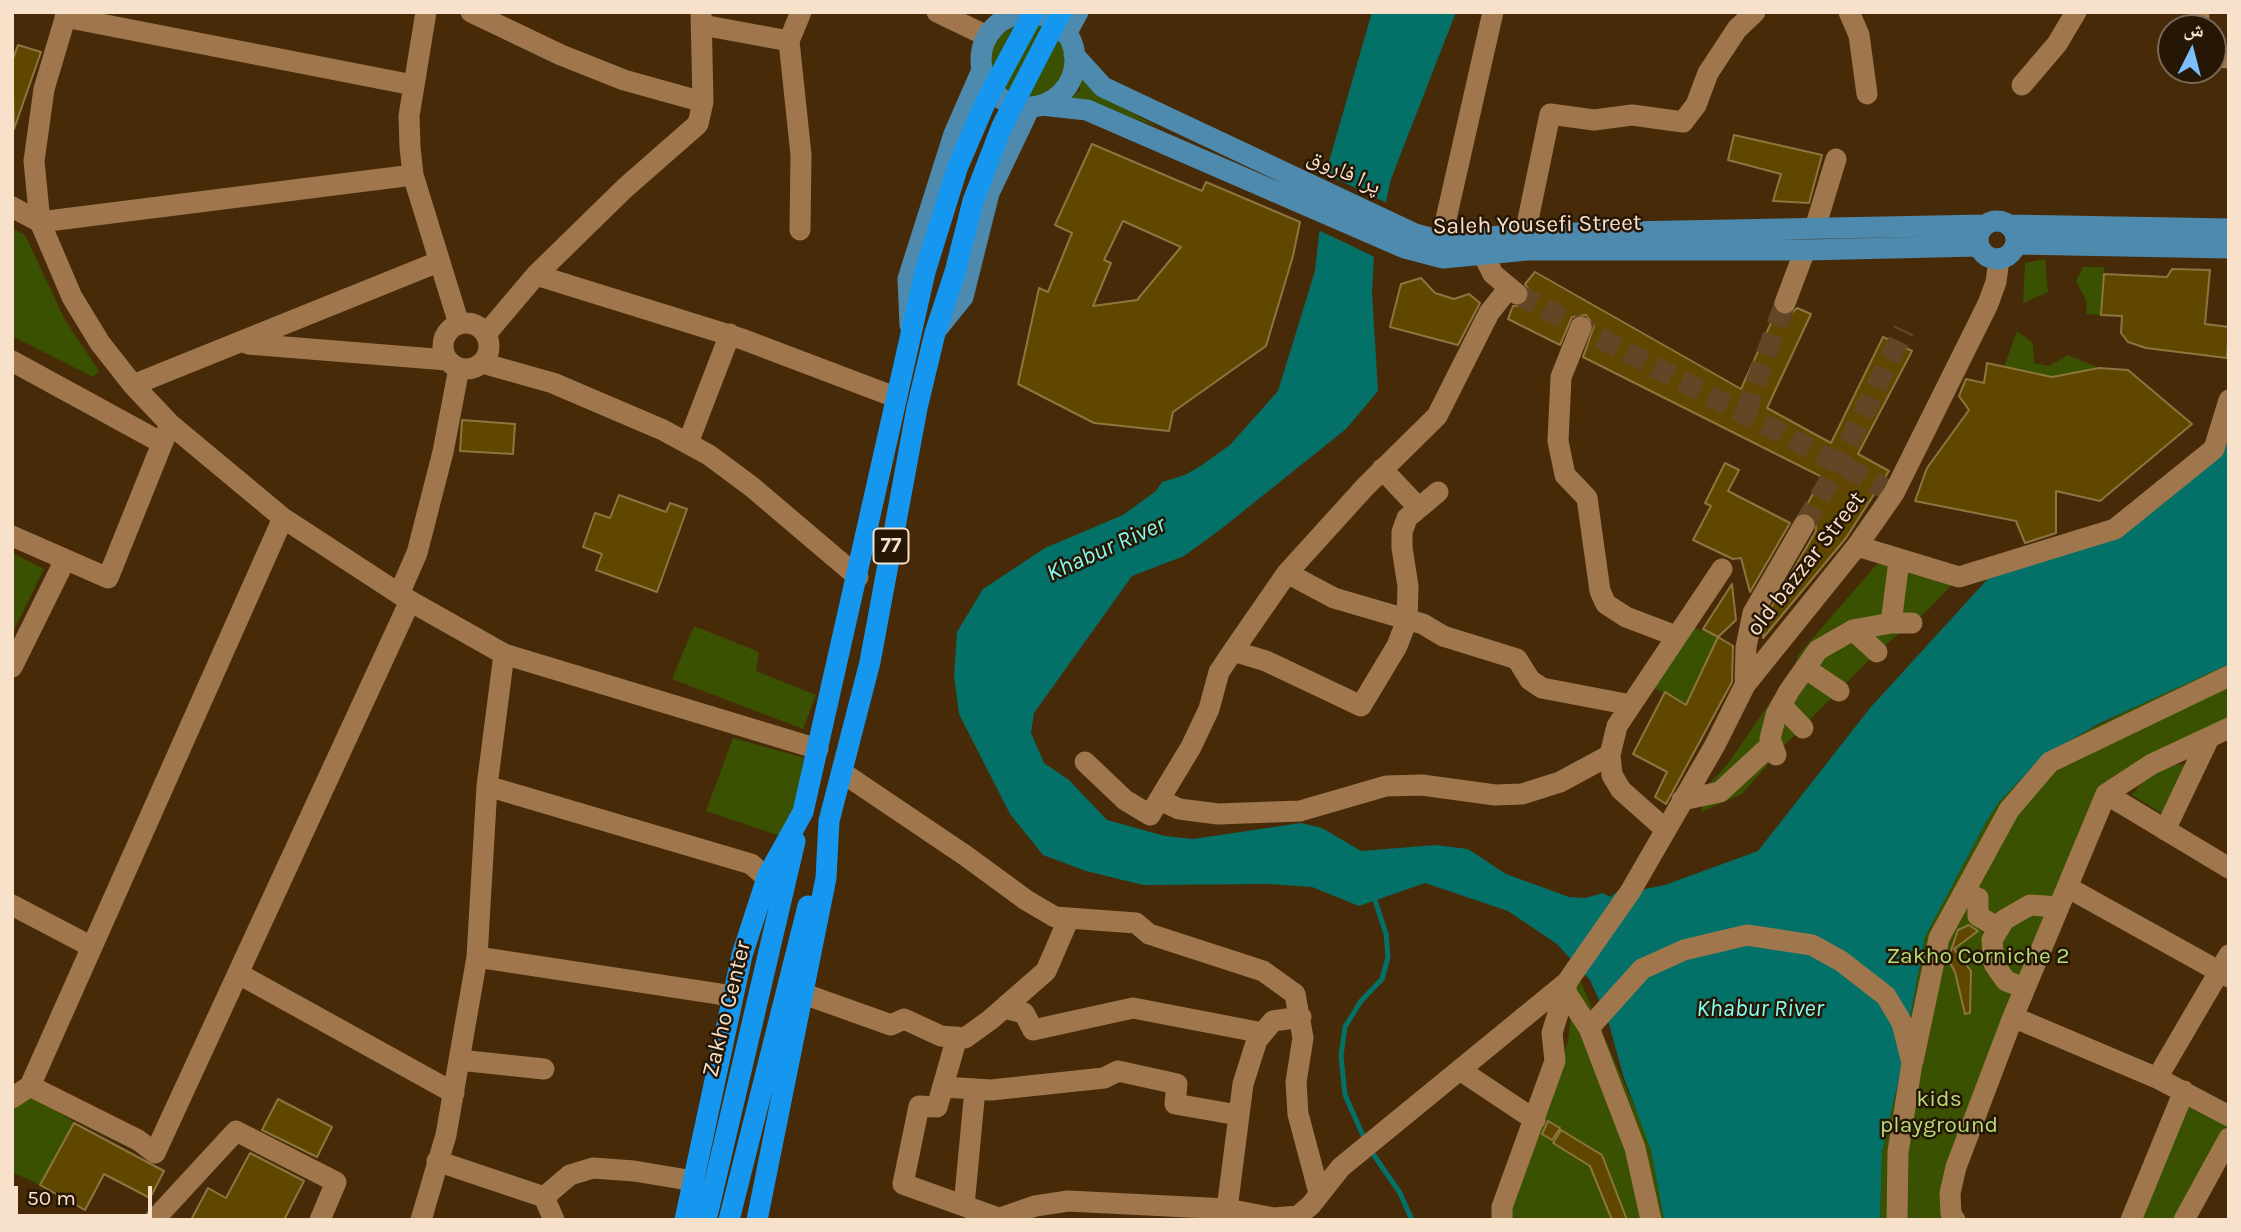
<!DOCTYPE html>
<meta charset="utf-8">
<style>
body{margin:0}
#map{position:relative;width:2241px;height:1232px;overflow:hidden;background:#472b09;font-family:Karla,"Noto Naskh Arabic",sans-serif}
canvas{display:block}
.frame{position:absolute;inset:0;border:14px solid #f8e1cb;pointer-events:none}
.north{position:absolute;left:2157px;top:14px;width:70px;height:70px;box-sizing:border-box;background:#261605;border:2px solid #7a6754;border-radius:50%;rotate:6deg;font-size:19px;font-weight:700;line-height:28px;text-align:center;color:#f8e1cb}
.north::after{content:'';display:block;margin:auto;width:24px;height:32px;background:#7cbef9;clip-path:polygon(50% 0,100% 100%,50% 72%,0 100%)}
.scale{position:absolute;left:14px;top:1186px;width:138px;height:32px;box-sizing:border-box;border:4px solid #f8e1cb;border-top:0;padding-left:9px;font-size:21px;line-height:24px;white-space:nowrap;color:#f8e1cb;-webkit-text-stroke:5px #261605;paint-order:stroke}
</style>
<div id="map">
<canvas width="2241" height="1232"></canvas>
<div class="frame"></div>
<div class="north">ش</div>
<div class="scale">50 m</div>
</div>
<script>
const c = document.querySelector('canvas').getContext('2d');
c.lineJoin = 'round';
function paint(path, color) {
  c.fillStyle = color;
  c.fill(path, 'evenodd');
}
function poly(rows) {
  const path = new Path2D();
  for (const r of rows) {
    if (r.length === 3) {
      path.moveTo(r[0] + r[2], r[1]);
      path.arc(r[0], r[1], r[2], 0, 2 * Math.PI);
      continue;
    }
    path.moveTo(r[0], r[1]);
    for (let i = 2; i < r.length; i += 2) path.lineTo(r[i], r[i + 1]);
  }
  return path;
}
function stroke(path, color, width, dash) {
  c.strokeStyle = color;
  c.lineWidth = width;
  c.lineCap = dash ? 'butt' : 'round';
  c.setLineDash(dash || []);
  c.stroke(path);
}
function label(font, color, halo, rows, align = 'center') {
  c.font = font + ' Karla,"Noto Naskh Arabic",sans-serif';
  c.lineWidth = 5;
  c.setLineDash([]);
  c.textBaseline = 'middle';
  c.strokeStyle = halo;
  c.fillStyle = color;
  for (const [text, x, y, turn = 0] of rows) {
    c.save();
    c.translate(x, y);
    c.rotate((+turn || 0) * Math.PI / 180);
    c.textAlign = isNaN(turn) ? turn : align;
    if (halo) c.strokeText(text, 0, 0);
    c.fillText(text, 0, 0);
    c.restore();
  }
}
const green = poly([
 [1028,59,38],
 [1079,76,1103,97,1160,128,1095,104,1063,100,1080,91],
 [12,228,25,235,65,320,99,371,93,377,12,336],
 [2045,259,2048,292,2023,303,2025,263],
 [2083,267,2104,267,2101,315,2086,314,2087,302,2076,281],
 [2017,331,2033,343,2034,363,2049,366,2068,355,2099,368,2052,377,2004,367],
 [12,553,44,569,12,634],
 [1884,556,1959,577,1928,610,1877,652,1782,748,1742,794,1701,812,1706,787,1727,765,1795,666,1798,655],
 [1688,625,1716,636,1716,641,1686,705,1649,685],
 [694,626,759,652,756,671,816,695,803,729,672,679],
 [2229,662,2229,731,2107,794,1956,1167,1955,1220,1880,1220,1882,1152,1899,1079,1925,937,1986,822,1999,802,2042,757,2090,729],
 [733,738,812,760,783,837,706,811],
 [2187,764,2163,814,2132,795,2149,773,2170,765],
 [1580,980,1649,1141,1664,1220,1507,1220,1532,1134,1568,1041,1573,997],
 [30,1095,74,1122,40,1185,12,1172,12,1109],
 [2187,1105,2229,1126,2182,1220,2138,1220]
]);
const water = poly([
 [1372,12,1456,12,1391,179,1374,255,1372,292,1378,391,1346,429,1221,529,1184,556,1132,576,1034,713,1031,733,1044,763,1069,780,1107,820,1165,836,1193,839,1301,823,1322,828,1361,851,1436,845,1468,849,1506,874,1569,897,1585,898,1603,893,1610,897,1622,888,1630,892,1665,885,1758,851,1870,708,1994,572,2119,534,2229,424,2229,664,2098,724,2042,757,1999,802,1986,822,1925,937,1898,1083,1882,1152,1880,1220,1664,1220,1651,1150,1623,1075,1608,1020,1590,980,1557,944,1508,911,1425,883,1359,906,1312,887,1269,884,1143,885,1086,871,1043,855,1010,814,959,714,954,675,957,632,983,589,1045,548,1123,515,1156,491,1162,482,1185,475,1202,465,1230,445,1278,391,1315,271,1326,172]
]);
const pier = poly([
 [1322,172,1389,204,1377,258,1316,229]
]);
const stream = poly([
 [1366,1142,1345,1095,1341,1056,1345,1027,1361,1001,1382,979,1388,957,1386,934,1374,897],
 [1371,1151,1400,1193,1412,1220]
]);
const building = poly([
 [18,45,41,52,14,129,12,62,18,45],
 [1734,135,1822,155,1809,203,1773,201,1781,174,1728,160,1734,135],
 [1092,144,1202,191,1206,182,1300,222,1293,256,1266,346,1173,412,1169,431,1094,423,1018,384,1039,288,1048,292,1072,233,1055,225,1092,144],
 [1123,221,1181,247,1137,300,1093,306,1111,263,1104,260,1123,221],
 [2172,269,2210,270,2205,324,2229,327,2227,358,2146,348,2128,342,2121,333,2122,316,2101,315,2104,274,2167,277,2172,269],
 [1535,272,1741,389,1776,312,1788,316,1797,308,1811,314,1767,408,1831,443,1883,337,1912,351,1858,454,1889,471,1846,538,1763,638,1765,618,1816,531,1815,518,1803,512,1822,477,1583,357,1594,326,1586,315,1572,317,1560,345,1508,319,1513,306,1521,306,1527,302,1529,290,1525,284,1535,272],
 [1421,278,1435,293,1454,299,1469,294,1480,303,1458,345,1390,327,1401,284,1421,278],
 [1987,363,2052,377,2099,368,2128,370,2192,424,2100,501,2056,491,2056,533,2025,543,2016,521,1915,501,1927,468,1969,410,1959,396,1966,379,1984,383,1987,363],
 [462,420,515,424,513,454,460,451,462,420],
 [1725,463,1739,470,1728,491,1790,523,1750,592,1741,558,1733,559,1693,540,1711,506,1705,503,1725,463],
 [619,495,666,512,670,503,687,509,657,592,596,570,602,554,583,547,595,513,610,518,619,495],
 [1732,584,1736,620,1718,637,1733,646,1732,682,1666,804,1655,797,1667,772,1633,754,1665,692,1686,705,1718,637,1703,629,1732,584],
 [1969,925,1978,931,1954,949,1971,971,1970,1013,1965,1014,1955,972,1948,959,1958,930,1969,925],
 [278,1099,332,1127,317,1157,262,1130,278,1099],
 [1548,1121,1560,1128,1552,1140,1542,1134,1548,1121],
 [74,1123,164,1171,150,1198,104,1174,85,1210,40,1185,74,1123],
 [1561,1130,1602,1155,1627,1220,1612,1220,1590,1166,1553,1143,1561,1130],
 [250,1153,304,1181,284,1220,191,1220,208,1188,226,1198,250,1153]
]);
const minorTunnel = poly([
 [1517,294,1894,493],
 [1745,413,1785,303],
 [1804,525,1839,464,1904,330]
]);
const minor = poly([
 [67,12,44,89,34,161,40,222,72,297,100,343,133,385,170,424,283,518,410,601,504,654,818,749],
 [426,12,409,116,410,147,413,175,459,324],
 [471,12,561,55,624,80,703,102],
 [937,12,987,36],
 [1849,12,1859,35,1867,94],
 [65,17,413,85],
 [702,25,789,41],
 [2198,28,2199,12],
 [2213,57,2229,58],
 [2022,85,2057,44,2076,12],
 [12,207,40,222,413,175],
 [1815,228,1836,159],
 [800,230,801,155,789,41,801,12],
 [1525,234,1550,114,1594,120,1632,115,1683,122,1696,105,1708,73,1737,29,1755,12],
 [1441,241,1493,12],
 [1483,254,1493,274,1517,294],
 [536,275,742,339,895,397],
 [1785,303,1805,250],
 [466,346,23],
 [1581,327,1561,377,1558,441,1565,475,1587,498,1600,591,1606,604,1626,617,1676,636],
 [486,334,536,275,625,188,698,124,703,102,701,12],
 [248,344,447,360],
 [12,361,162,443],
 [482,363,553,383,663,430,709,455,752,487,858,577],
 [133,385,438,262],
 [688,443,730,334],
 [1382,469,1417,506],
 [12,536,108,578,170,424],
 [1857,546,1959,577,2115,529,2214,449,2229,400],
 [1287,573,1334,598,1423,624,1443,636,1517,659,1530,680,1542,688,1631,705],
 [399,594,417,553,443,452,459,368],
 [1891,623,1899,561],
 [1853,630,1877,652],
 [1233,651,1266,661,1361,706,1397,646,1407,620,1408,586,1402,548,1402,532,1407,518,1438,492],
 [12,667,65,560],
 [1805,668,1839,691],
 [1745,685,1746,647,1753,613,1804,525],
 [1781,705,1803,728],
 [1776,755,1770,739,1776,715,1789,691,1818,650,1853,630,1891,623,1912,623],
 [1085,762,1125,800,1150,815,1191,747,1209,709,1219,672,1233,651,1287,573,1365,487,1437,416,1489,313,1508,289],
 [843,773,966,856,1026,900,1055,917,1136,923,1149,934,1263,971,1295,994,1303,1038,1296,1082,1298,1114,1319,1193],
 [487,786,751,864,767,878],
 [2106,794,2229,868],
 [1160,800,1179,809,1218,814,1300,811,1386,786,1422,785,1495,795,1522,794,1560,782,1610,755],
 [1682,800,1720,792,1772,744],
 [1665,829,1621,790,1612,775,1610,755,1617,726,1722,569],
 [2165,830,2209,738],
 [2067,887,2229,977],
 [1963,894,1978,898,1978,916,1999,928],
 [12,905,92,947],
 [477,957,732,996],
 [239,974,454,1093],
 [2025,988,2006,981,1994,964,1992,940,2004,920,2030,905,2059,907],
 [1565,991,1589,1028,1642,969,1684,950,1747,935,1812,945,1841,961,1886,996,1902,1023,1912,1063,1898,1152,1897,1220],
 [804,994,891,1025,904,1019,941,1036,965,1038,990,1020,1046,971,1069,918],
 [1004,1008,1024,1013,1033,1030,1133,1008,1263,1033],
 [2013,1017,2157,1078,2229,1116],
 [1589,1028,1635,1148,1651,1220],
 [957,1037,937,1107,919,1106,903,1184,998,1218],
 [459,1060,544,1069],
 [1913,1061,1939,938,2009,810,2050,762,2229,676],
 [1460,1070,1535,1120],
 [2157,1078,2229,955],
 [30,1086,283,518],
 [943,1087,991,1090,1104,1078,1118,1071,1177,1084,1175,1104,1238,1115],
 [12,1098,30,1086,138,1140,155,1153,410,601],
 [437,1161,544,1197,554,1220],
 [544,1197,570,1175,593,1168,634,1171,694,1181],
 [964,1206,975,1089],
 [1227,1209,1243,1084,1257,1040,1273,1021,1301,1017],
 [154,1220,236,1131,336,1182,320,1220],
 [421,1220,446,1135,477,957,487,786,504,654],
 [995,1220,1035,1206,1068,1201,1227,1209,1274,1218,1298,1216,1311,1205,1341,1167,1567,982,1630,892,1715,745,1745,685,1857,546,1894,493,1988,304,1996,282,1999,259],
 [1502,1220,1502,1207,1555,1061,1552,1033,1567,984],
 [1955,1220,1951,1214,1950,1193,1956,1167,2013,1017,2106,794,2152,764,2229,728],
 [2131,1220,2184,1091],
 [2184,1220,2229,1138]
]);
const major = poly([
 [1028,60,47],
 [1066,34,1078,12],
 [1074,55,1103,87,1415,234,1441,241,1525,234,1985,225],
 [1041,105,1087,110,1405,248,1443,258,1527,250,1805,250,1979,246],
 [1997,240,19],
 [2009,225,2229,229],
 [2016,244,2229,248],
 [910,325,908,279,954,134,982,70],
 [938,328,963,297,989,193,1030,107]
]);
const highway = poly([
 [685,1220,742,955,768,875,803,812,925,272,958,166,986,101,1034,12],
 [706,1220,795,841],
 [729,1220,808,906],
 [757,1220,826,878,829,821,870,662,917,408,935,333,955,272,973,201,1002,126,1061,12]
]);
const shields = [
 [891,546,35]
];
const shieldNames = [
 ["77",891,546]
];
const streetNames = [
 ["پرا فاروق",1344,172,25],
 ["Saleh Yousefi Street",1537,225,-1],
 ["old bazzar Street",1806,564,-52],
 ["Zakho Center",727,1009,-76]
];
const parkNames = [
 ["Zakho Corniche 2",1978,956],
 ["kids",1939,1099],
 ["playground",1939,1125]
];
const waterNames = [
 ["Khabur River",1106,549,-24],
 ["Khabur River",1760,1009]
];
paint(green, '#395101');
paint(water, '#047169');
paint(pier, '#472b09');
stroke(stream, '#047169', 5);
paint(building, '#604700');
stroke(building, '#8c753f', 2);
stroke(minorTunnel, '#624626', 21, [21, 10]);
stroke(minor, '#a0774c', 21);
stroke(major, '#4d8aae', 21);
stroke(highway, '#1597ef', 21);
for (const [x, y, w] of shields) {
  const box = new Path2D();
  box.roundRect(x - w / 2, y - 17.5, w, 35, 5);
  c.fillStyle = '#261605';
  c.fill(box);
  stroke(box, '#f8e1cb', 2);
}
label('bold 21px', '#f8e1cb', null, shieldNames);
label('23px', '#f8e1cb', '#261605', streetNames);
label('23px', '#b5dc77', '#261605', parkNames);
label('italic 24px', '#85fcef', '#261605', waterNames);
</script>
